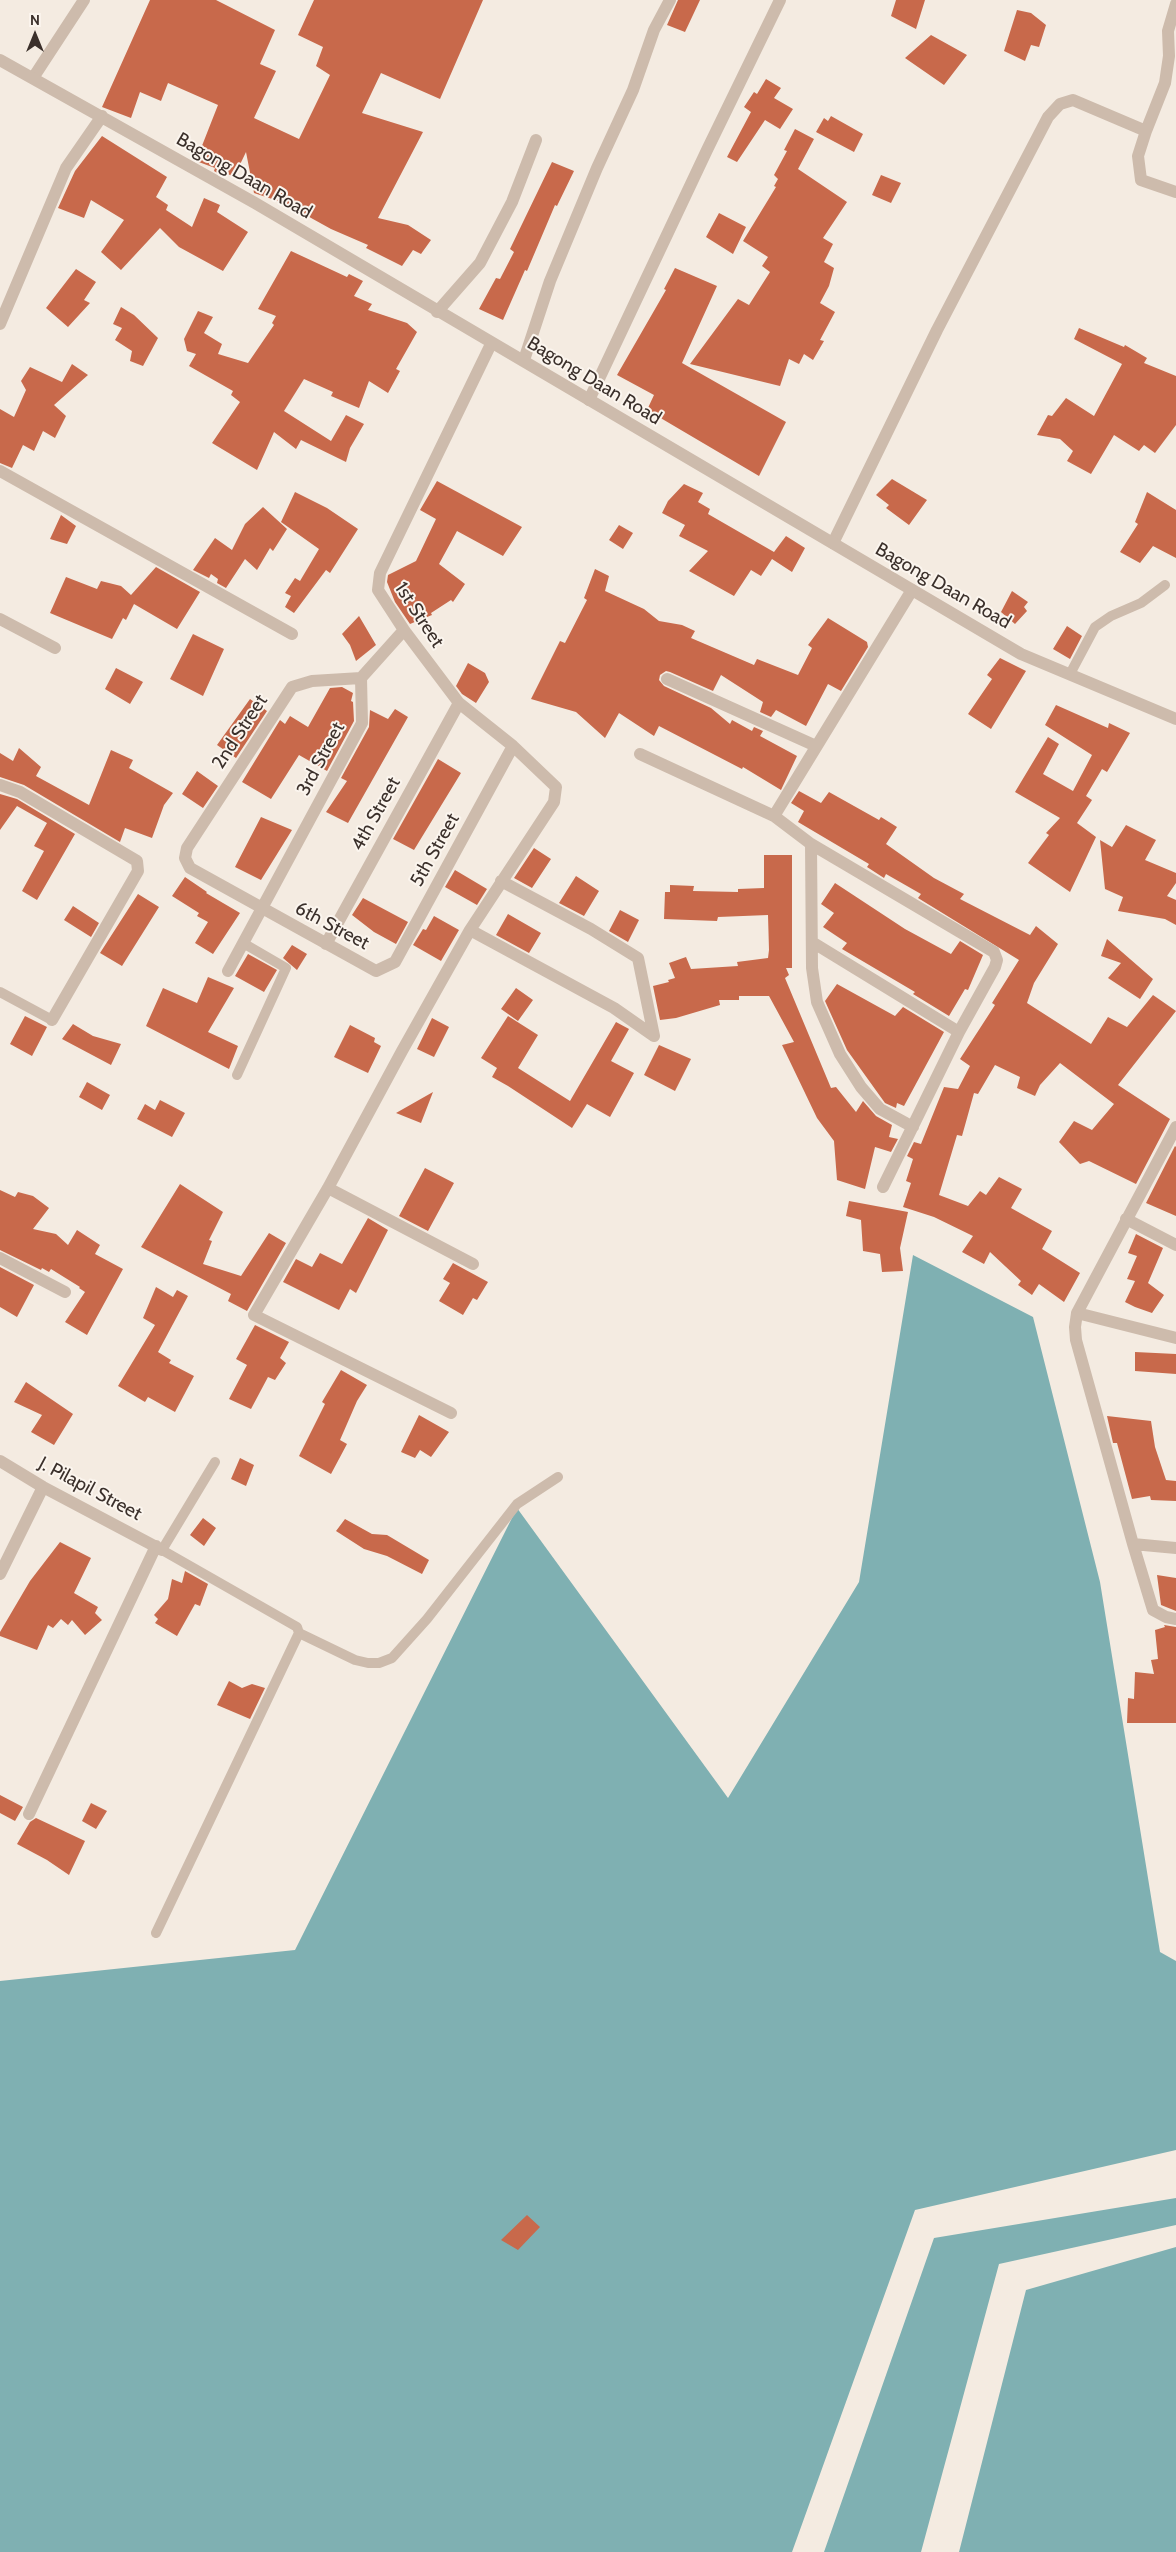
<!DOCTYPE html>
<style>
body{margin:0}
#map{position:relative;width:1176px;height:2552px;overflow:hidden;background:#f4ebe1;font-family:Cabin,sans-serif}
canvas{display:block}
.north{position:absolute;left:10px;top:10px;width:50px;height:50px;-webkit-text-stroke:4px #fbf5ee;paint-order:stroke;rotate:0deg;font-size:14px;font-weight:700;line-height:20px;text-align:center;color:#3b302b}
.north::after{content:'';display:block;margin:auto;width:18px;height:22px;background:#3b302b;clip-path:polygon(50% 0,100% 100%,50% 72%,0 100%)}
</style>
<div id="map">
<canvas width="1176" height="2552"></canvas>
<div class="north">N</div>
</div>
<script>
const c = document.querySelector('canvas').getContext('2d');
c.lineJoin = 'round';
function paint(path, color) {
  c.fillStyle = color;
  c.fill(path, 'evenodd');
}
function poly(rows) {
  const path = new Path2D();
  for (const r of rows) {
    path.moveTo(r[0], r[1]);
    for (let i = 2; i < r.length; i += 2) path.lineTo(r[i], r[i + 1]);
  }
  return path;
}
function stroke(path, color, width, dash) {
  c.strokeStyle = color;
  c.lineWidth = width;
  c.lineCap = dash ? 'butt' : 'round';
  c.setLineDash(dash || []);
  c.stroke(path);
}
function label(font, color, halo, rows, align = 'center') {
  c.font = font + ' Cabin,sans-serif';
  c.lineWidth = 4;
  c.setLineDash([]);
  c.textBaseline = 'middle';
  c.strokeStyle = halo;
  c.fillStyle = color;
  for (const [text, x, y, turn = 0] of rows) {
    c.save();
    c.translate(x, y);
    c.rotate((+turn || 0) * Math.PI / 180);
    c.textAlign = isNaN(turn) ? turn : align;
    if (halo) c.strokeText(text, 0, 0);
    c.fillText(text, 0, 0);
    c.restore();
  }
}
const water = poly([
 [913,1255,1033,1317,1100,1582,1160,1952,1176,1961,1176,2150,915,2210,792,2552,0,2552,0,1981,295,1950,517,1508,728,1798,859,1582],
 [1176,2198,1176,2225,999,2264,921,2552,824,2552,934,2238],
 [1176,2247,1176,2552,959,2552,1026,2290]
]);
const building = poly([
 [150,0,216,0,275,30,260,64,276,71,254,118,299,139,330,75,316,66,323,47,298,35,314,0,483,0,440,99,381,73,362,113,423,132,378,218,408,225,431,240,421,254,413,250,402,266,366,248,368,245,331,229,284,203,254,193,246,152,234,177,228,174,225,177,214,171,215,168,196,161,218,105,168,83,161,101,140,92,131,118,102,107],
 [678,0,700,0,685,32,667,25],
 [896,0,925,0,916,29,891,16],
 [1017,10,1031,13,1046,25,1039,47,1031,45,1025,61,1004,51],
 [931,35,967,55,944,85,905,58],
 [766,79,781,88,774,98,793,109,780,129,765,120,737,162,727,157,751,112,744,107,754,92,757,94],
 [831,116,863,134,854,152,816,132,824,118,828,121],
 [795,129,814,139,798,169,847,202,823,238,833,244,824,262,834,268,829,286,820,303,835,312,820,340,824,341,813,360,804,354,799,364,789,359,780,386,690,364,738,299,749,305,770,272,762,266,768,257,743,241,776,187,774,186,778,179,774,175,787,151,784,150],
 [102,136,167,177,156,197,168,205,166,210,192,227,204,198,220,205,217,212,248,232,223,271,179,247,160,228,121,270,101,252,124,220,91,200,84,218,58,208,75,171],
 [552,162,574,171,557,206,555,205,527,271,525,270,503,320,479,309,496,278,500,279,514,252,510,249],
 [881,175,901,183,891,203,872,195],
 [719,213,746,227,733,254,706,237],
 [291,251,347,277,349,274,363,281,354,296,372,304,368,310,407,323,417,332,396,369,400,371,388,393,369,381,359,408,331,396,333,392,304,379,284,411,331,441,346,415,364,424,350,448,346,462,301,440,296,449,274,432,257,470,212,443,240,402,231,395,233,391,189,366,196,354,187,351,184,339,198,311,213,317,204,333,222,344,218,354,248,363,274,325,272,323,276,316,258,309],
 [675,268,717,286,682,363,786,422,759,476,647,410,654,395,617,375,666,290,664,289],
 [76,269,96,282,84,300,90,303,68,327,46,308],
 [121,307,134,315,158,338,143,366,130,361,132,351,115,340,122,328,113,324],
 [1079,328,1124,347,1125,345,1147,358,1144,363,1176,376,1176,425,1155,453,1144,445,1139,451,1114,435,1091,474,1067,461,1073,451,1060,439,1037,435,1048,415,1052,416,1066,398,1094,416,1122,364,1074,339],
 [72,364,88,375,54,405,66,416,55,438,43,431,34,451,23,445,12,468,0,463,0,409,14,417,26,390,21,381,30,367,62,382],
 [892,479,927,500,909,525,886,508,889,505,876,495],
 [437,481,522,527,503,556,457,531,439,564,465,584,453,602,451,600,431,613,432,615,410,624,395,602,387,582,388,575,416,561,436,519,420,510],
 [684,484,703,493,698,502,710,509,708,514,774,552,786,536,805,548,792,572,772,559,761,576,751,570,734,596,689,571,708,551,679,536,685,525,662,513,668,501],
 [295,492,327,508,358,529,330,573,326,570,294,613,285,607,291,596,285,593,295,578,300,581,319,549,281,522],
 [1147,492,1176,510,1176,558,1153,546,1140,563,1120,552,1138,524,1135,522],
 [263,507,287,529,273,551,270,548,257,570,245,559,226,588,217,583,218,579,211,574,209,578,193,570,215,538,232,550,245,524],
 [61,515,76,526,67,544,50,539],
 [619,525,633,533,623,549,609,540],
 [156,567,200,592,177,629,134,604,126,620,123,618,112,639,50,613,66,577,97,589,101,581,121,586,131,595],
 [595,569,609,576,605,591,644,609,659,621,682,625,695,631,691,638,754,665,757,659,798,675,812,648,808,645,828,618,867,642,868,647,841,691,828,684,806,726,776,710,771,717,760,712,763,702,721,675,713,691,670,672,666,671,660,675,659,680,664,686,711,708,730,724,732,720,752,731,754,727,763,731,760,736,797,756,781,790,743,767,742,769,659,726,654,736,619,713,605,738,576,712,531,699,560,641,565,643,587,600,584,598],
 [1012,591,1028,602,1024,607,1027,611,1015,624,1001,612],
 [359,616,376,645,356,661,350,645,342,634],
 [1067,626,1082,636,1070,659,1053,649],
 [193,634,224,649,203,696,170,679],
 [1000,658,1026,671,991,729,968,714,992,679,987,675],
 [468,663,485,673,489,682,476,703,462,694,456,686],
 [116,668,143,682,130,704,105,689],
 [342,687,353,693,351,701,353,702,354,721,327,771,299,755,271,799,242,782,280,720,285,724,290,716,308,727,330,688],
 [250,699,267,711,236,758,217,745],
 [1056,705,1108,728,1109,723,1130,733,1107,772,1102,769,1086,796,1092,800,1077,823,1096,837,1070,892,1028,863,1049,835,1046,833,1060,818,1015,792,1048,737,1059,744,1043,774,1073,791,1092,755,1045,725],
 [395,709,408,717,348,823,326,812,347,781,341,778,369,727,370,710,388,719],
 [19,748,41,767,36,776,89,805,111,750,133,760,129,768,173,793,164,805,152,838,125,828,120,842,24,785,0,777,0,753,13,761],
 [438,759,461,773,414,850,393,839],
 [197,771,218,786,203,808,182,794],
 [799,791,821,803,829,792,879,820,881,817,897,827,886,844,934,878,964,894,960,899,1030,935,1036,926,1058,944,1034,983,1027,1003,1091,1044,1108,1017,1127,1027,1153,995,1176,1011,1118,1085,1170,1119,1136,1184,1089,1161,1080,1164,1059,1142,1074,1121,1092,1130,1114,1104,1060,1063,1040,1085,1035,1096,1017,1088,1020,1077,995,1065,978,1094,974,1093,962,1136,957,1135,939,1195,968,1206,980,1191,986,1195,999,1177,1022,1189,1011,1208,1052,1231,1042,1249,1080,1273,1064,1302,1039,1284,1032,1295,1018,1285,1021,1281,990,1252,984,1264,962,1252,973,1236,934,1217,903,1207,911,1183,906,1181,913,1159,907,1156,914,1142,921,1144,944,1087,958,1089,970,1066,960,1059,995,1005,992,1003,1019,960,918,898,921,894,886,874,884,878,867,867,869,864,798,822,804,811,791,803],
 [0,794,17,799,75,834,37,900,22,891,44,851,34,846,47,823,17,806,0,830],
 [261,817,292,830,261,880,235,867],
 [1126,825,1156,840,1145,860,1176,873,1176,883,1167,896,1176,900,1176,925,1165,919,1118,911,1123,897,1105,889,1100,840,1112,847],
 [534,848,551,859,532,888,514,878],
 [764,855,792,855,792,968,786,968,789,975,785,978,831,1088,836,1087,856,1112,863,1101,876,1116,892,1125,889,1137,898,1139,891,1152,875,1147,865,1189,837,1180,834,1141,817,1118,782,1045,794,1042,769,996,739,996,739,1000,719,1000,720,1005,676,1018,660,1020,653,986,669,982,668,980,675,978,669,963,686,957,691,969,738,966,737,962,768,958,769,950,768,915,718,917,717,921,664,919,665,892,670,892,670,885,694,886,693,891,738,892,738,889,764,888],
 [455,870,487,889,477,905,445,887],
 [576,876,599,891,584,916,559,903],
 [185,877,207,892,206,893,240,913,213,954,195,943,208,922,197,916,199,913,172,896],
 [835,883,905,929,951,954,960,941,983,955,968,990,965,989,949,1016,913,994,915,992,842,949,847,943,823,927,834,913,821,904],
 [138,894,159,907,122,966,100,953],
 [363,898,408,922,396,944,374,932,352,915],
 [73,906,99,923,91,937,64,920],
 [620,910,639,920,628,942,609,931],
 [508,914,541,933,529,953,496,935],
 [434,916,459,930,441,961,413,945,423,929,426,930],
 [1107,939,1153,979,1140,999,1108,978,1121,963,1101,956],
 [292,945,307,954,297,970,283,958],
 [248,954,277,970,264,992,235,976],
 [208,977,234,988,208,1032,238,1046,229,1069,146,1026,163,988,197,1003],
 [837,984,895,1016,903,1007,944,1032,904,1106,897,1103,896,1108,885,1103,847,1050,825,1001],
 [516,988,533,1000,518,1021,501,1009],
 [25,1016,47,1027,32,1056,10,1044],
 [508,1016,538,1035,518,1068,570,1101,616,1022,629,1029,611,1061,634,1073,610,1117,587,1104,572,1128,508,1086,492,1077,497,1068,481,1058],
 [432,1018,449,1027,434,1057,417,1049],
 [73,1024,93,1036,121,1044,111,1065,62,1039],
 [350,1025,375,1038,374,1042,381,1046,368,1073,334,1057],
 [659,1045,691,1059,675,1091,644,1075],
 [87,1082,110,1095,102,1110,79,1097],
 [433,1092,421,1123,396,1113],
 [160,1100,185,1113,172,1137,137,1119,145,1104,155,1110],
 [1175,1146,1176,1147,1176,1216,1146,1203],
 [425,1168,454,1183,428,1231,399,1216],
 [180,1184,223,1212,209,1240,212,1241,203,1264,241,1276,269,1233,286,1243,247,1311,228,1301,231,1294,141,1247],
 [0,1190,15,1197,18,1192,33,1196,49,1208,33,1229,56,1234,68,1245,77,1230,100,1245,95,1254,123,1269,87,1335,65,1322,85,1292,79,1288,80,1287,51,1269,49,1272,42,1268,41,1270,0,1250],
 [849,1201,908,1212,900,1248,903,1271,882,1272,880,1254,863,1251,861,1220,846,1216],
 [368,1218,388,1230,356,1293,350,1289,339,1310,283,1282,296,1259,312,1267,320,1253,342,1264],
 [1136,1234,1163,1248,1148,1283,1164,1295,1152,1313,1135,1307,1125,1302,1135,1281,1127,1279,1137,1256,1128,1253],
 [453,1263,488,1282,477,1300,473,1298,463,1315,439,1301,450,1283,443,1279],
 [0,1267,34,1285,17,1317,0,1307],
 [156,1287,173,1297,177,1290,188,1296,158,1352,171,1360,169,1363,194,1376,175,1412,148,1397,145,1402,118,1386,155,1325,143,1318],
 [255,1325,289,1342,280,1358,286,1363,275,1380,268,1377,251,1409,229,1399,247,1365,236,1359],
 [1135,1352,1176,1354,1176,1374,1135,1371],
 [341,1370,367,1385,357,1401,340,1440,347,1444,331,1474,299,1456,325,1404,322,1402],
 [26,1382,73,1414,54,1445,31,1432,42,1415,14,1402],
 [419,1415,449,1432,431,1457,420,1450,415,1458,401,1452],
 [1107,1416,1151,1421,1155,1447,1166,1480,1176,1481,1176,1501,1151,1500,1150,1496,1132,1499,1117,1443,1113,1443],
 [240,1458,254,1465,246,1486,231,1479],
 [203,1518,216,1528,204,1546,190,1535],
 [345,1519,372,1534,387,1535,429,1560,422,1574,387,1556,364,1549,336,1531],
 [60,1542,91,1558,74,1593,98,1607,95,1613,102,1620,85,1635,72,1620,68,1625,61,1619,53,1628,48,1625,37,1650,0,1636,0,1632,30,1581],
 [185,1571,208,1584,200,1606,195,1604,177,1636,155,1623,158,1619,154,1615,168,1599,172,1579,182,1583],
 [1157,1575,1176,1578,1176,1611,1161,1605],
 [1164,1625,1176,1627,1176,1723,1127,1723,1128,1698,1134,1699,1135,1672,1154,1674,1151,1660,1158,1659,1155,1630,1165,1627],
 [229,1681,242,1688,252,1684,265,1688,250,1719,217,1705],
 [0,1795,23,1807,15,1821,0,1813],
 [91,1803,107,1811,96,1829,82,1821],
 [36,1818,85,1841,69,1875,47,1860,17,1844,30,1822],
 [527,2215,540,2227,518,2250,501,2240]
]);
const service = poly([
 [1070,674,1095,627,1111,616,1141,603,1165,585],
 [0,992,52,1020],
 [237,1075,286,968,243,943],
 [299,1633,355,1660,368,1663,379,1663,392,1658,427,1619,517,1504,558,1477],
 [156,1933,299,1633,297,1627,162,1550,215,1462]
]);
const minor = poly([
 [1176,4,1168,31,1169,56,1165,83,1146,131,1138,156,1141,180,1176,192],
 [33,78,84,0],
 [437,312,480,263,512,202,536,140],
 [524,360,550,281,597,168,633,90,654,30,670,0],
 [589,400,707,150,780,0],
 [0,471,292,634],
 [833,543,937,330,1048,117,1060,104,1073,100,1146,131],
 [0,619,55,648],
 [361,678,312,681,292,687,187,848,185,858,190,868,376,971,395,962,513,746],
 [667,679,816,746],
 [640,754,774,816,811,844,994,952,997,960,995,967,959,1032,883,1187],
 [0,785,20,792,137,861,138,871,52,1020],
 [774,816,912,590],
 [811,844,812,968,817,1002,840,1054,861,1087,880,1109,913,1127],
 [501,881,591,929,638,958,654,1036],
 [470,930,614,1008,654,1036],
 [812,942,959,1032],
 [326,944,459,703],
 [228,971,362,723,361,678,404,630],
 [1176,1127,1077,1313,1075,1327,1076,1340,1133,1544,1153,1610,1166,1617,1176,1619],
 [328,1188,473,1264],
 [1126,1219,1176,1245],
 [0,1258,65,1292],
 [1077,1313,1176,1338],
 [451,1413,254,1315,328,1188,402,1051,470,930,554,802,556,787,513,746,459,703,404,630,378,590,380,573,491,344],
 [0,1461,43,1487,162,1550],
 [1133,1544,1176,1548],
 [0,1574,43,1487],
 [29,1814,156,1546]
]);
const tertiary = poly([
 [0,60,255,203,1021,654,1176,719],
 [0,324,66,168,102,116]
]);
const streetNames = [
 ["Bagong Daan Road",244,176,30],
 ["Bagong Daan Road",594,381,31],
 ["Bagong Daan Road",943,586,30],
 ["1st Street",419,615,57],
 ["2nd Street",240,732,-57],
 ["3rd Street",321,759,-62],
 ["4th Street",376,814,-61],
 ["5th Street",435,850,-61],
 ["6th Street",332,926,28],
 ["J. Pilapil Street",90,1489,28]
];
paint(water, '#7fb0b2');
paint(building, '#c8694b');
stroke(service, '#cdbbac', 10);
stroke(minor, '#cdbbac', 12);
stroke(tertiary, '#cdbbac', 12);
label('19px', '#3b302b', '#fbf5ee', streetNames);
</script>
